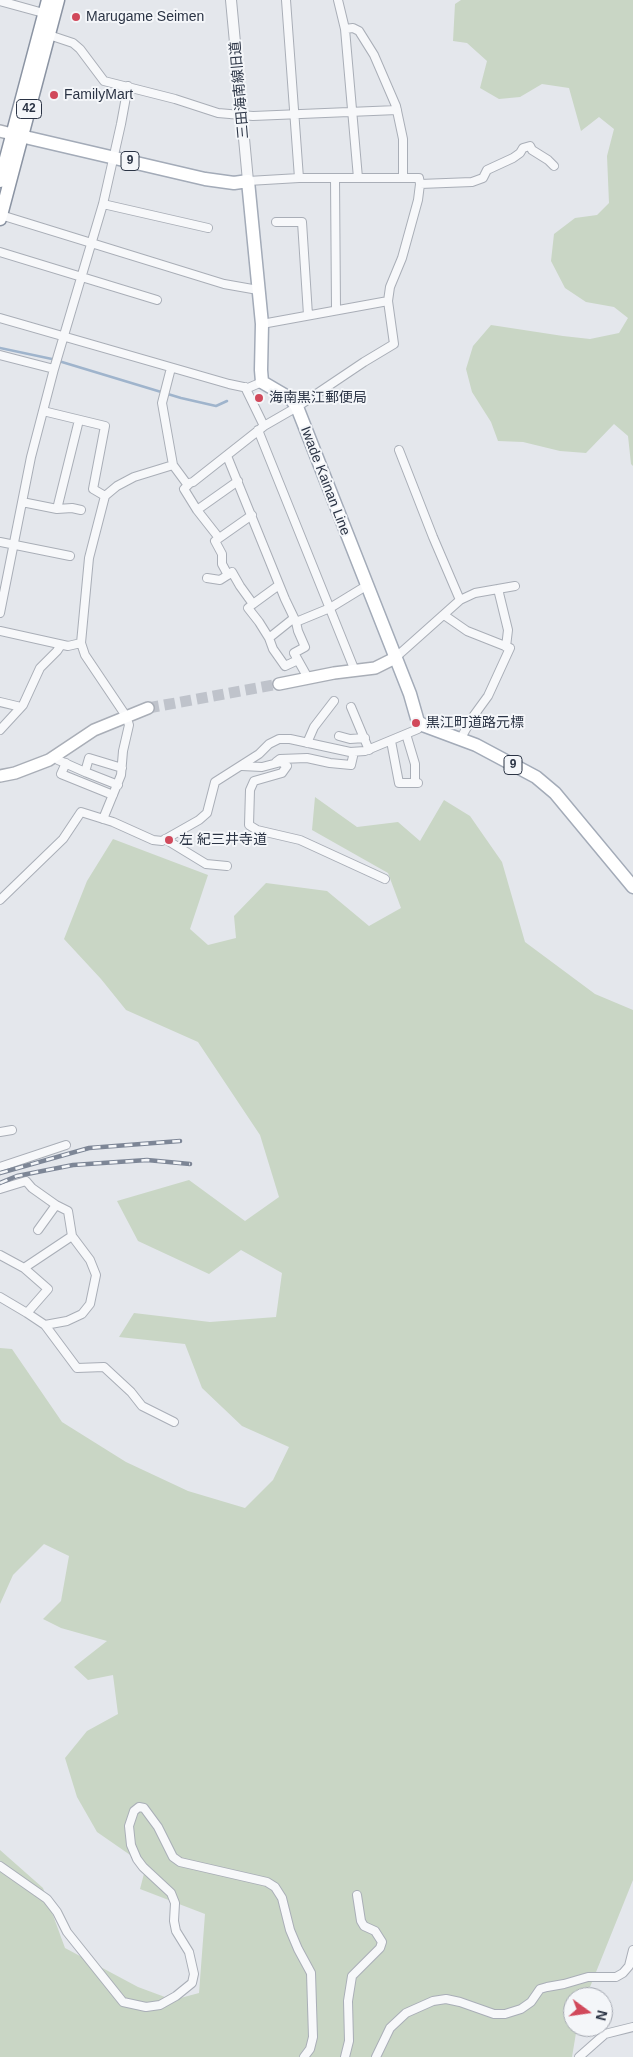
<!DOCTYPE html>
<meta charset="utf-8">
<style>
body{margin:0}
#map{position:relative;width:633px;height:2057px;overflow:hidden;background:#e4e7ec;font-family:Helvetica,sans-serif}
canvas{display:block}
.north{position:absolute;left:563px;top:1987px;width:50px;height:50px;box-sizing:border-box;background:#f4f6f9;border:1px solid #a4a8b1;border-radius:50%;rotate:104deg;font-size:14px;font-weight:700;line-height:20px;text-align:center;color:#2b3445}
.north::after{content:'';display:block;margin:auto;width:18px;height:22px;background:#d1495b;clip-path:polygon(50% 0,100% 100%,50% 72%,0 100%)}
</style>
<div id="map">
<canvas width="633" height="2057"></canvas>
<div class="north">N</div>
</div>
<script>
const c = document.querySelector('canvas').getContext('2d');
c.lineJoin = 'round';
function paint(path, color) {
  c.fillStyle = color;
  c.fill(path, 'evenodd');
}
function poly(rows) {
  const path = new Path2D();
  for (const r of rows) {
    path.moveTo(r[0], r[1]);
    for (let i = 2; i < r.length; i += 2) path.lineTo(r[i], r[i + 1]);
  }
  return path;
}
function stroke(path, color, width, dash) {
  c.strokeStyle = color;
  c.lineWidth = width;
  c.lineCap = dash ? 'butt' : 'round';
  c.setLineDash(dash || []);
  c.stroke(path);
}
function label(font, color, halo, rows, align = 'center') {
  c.font = font + ' Helvetica,"Noto Sans JP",sans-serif';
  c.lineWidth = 4;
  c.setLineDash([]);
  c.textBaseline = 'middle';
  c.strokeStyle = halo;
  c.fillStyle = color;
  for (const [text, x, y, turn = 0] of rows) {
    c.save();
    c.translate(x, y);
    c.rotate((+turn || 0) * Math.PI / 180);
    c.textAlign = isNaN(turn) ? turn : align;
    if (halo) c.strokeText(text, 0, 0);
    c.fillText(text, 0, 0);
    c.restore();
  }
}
const green = poly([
 [461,0,633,0,633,466,631,464,628,436,614,424,586,453,560,451,523,442,498,441,491,422,472,392,466,369,473,346,491,325,563,336,590,339,619,333,628,318,614,307,586,302,565,288,551,261,554,234,575,218,597,215,609,203,607,156,614,129,599,117,581,131,569,88,542,84,520,97,499,99,480,88,487,61,467,43,453,41,455,4],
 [315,797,357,827,398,822,420,841,444,800,470,816,502,862,525,942,595,994,633,1010,633,1880,586,1997,573,1997,573,2027,577,2027,572,2057,0,2057,0,1850,43,1888,65,1948,138,1987,173,2000,199,1993,205,1914,140,1889,146,1866,97,1832,77,1797,65,1758,87,1731,118,1714,113,1675,88,1680,74,1667,107,1641,61,1628,43,1619,61,1601,69,1556,44,1544,13,1575,0,1604,0,1348,12,1349,62,1422,126,1462,188,1491,245,1508,273,1480,289,1447,242,1426,202,1388,185,1344,119,1337,134,1313,210,1322,276,1317,282,1273,241,1250,209,1274,138,1241,117,1201,189,1180,245,1221,279,1197,260,1135,198,1042,126,1010,101,979,64,939,87,881,113,839,208,875,190,929,208,945,236,938,234,916,266,883,327,891,369,926,401,908,388,873,312,830]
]);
const stream = poly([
 [0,348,52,359,181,398,216,406,227,401]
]);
const secondaryTunnel = poly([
 [148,708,279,684]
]);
const minor = poly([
 [286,0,299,178],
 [338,0,345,29,358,178],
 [0,1,47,14],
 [345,29,353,28,359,31,374,55,396,106,403,139,403,178],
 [46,34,73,43,80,49,104,81,175,99,218,113,253,116,397,110],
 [335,178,336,309],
 [248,181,299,178,419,178,420,184,418,200,402,258,390,287,388,301,262,324],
 [420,184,472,182,483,178,487,170,513,158,520,153,523,148,530,146,532,150,548,160,554,166],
 [103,204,208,228],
 [1,215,224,284,258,290],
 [276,222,302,222,308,315],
 [0,252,157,300],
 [0,318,229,384,248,388,262,382],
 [0,355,54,369],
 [171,368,162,403,173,465,187,484,193,482,264,426,297,407,364,362,394,344,388,301],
 [245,387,264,426],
 [43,411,105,426,93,489,105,496],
 [258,430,355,671],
 [399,450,433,537,460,600],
 [227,456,285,599,296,622,298,631,305,647,294,653,308,678],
 [190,483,184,489,197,510,219,538],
 [22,502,57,509,79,420],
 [57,509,72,508,81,510],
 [197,510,238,481],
 [0,542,70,556],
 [232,572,240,586,253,604,248,608,259,622,269,638,273,649,285,666,298,660],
 [228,575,222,564,222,554,215,541,252,515],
 [207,578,220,580,231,573],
 [498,589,508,630,506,647],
 [253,604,279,585],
 [0,613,31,457,54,369,103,204,121,124,128,86],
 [444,615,467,631,510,648,488,696,472,718,461,738],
 [296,622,330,608,366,586],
 [0,631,68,646,81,643,89,558,105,496,117,486,134,477,173,465],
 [269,638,294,618],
 [81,643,85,655,126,716,129,725,123,751,121,775,103,819],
 [395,658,460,600,475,593,515,586],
 [0,702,21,707],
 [351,707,369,750],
 [0,730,23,705,40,668,57,651,61,645],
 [406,734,415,764,415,783,418,783],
 [339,736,350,739,365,738],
 [391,741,399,783,415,783],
 [307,743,314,727,334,701],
 [55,755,58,760,85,772,89,758,122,768],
 [276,762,280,759,307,758,330,763,351,765,354,752],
 [66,763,61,774,113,795],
 [242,766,262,767,281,762,287,766,282,773,254,781,250,790,249,825,257,830,300,840,385,879],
 [85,772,118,785],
 [165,839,206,864,227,866],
 [0,900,63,839,81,812,113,822,153,840,162,841,199,820,207,813,215,782,259,754,269,744,279,739,290,739,350,752,365,751,418,729,420,724],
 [0,1132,12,1130],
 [0,1167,66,1145],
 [0,1189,26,1181,32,1188,56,1205],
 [38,1230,56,1205,68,1211,72,1236,90,1260,96,1275,90,1304,82,1314,67,1321,45,1325],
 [0,1255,24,1268,72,1236],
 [0,1297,27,1313,48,1289,24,1268],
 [27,1313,45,1325,77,1368,104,1367,131,1392,142,1406,174,1422],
 [0,1866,47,1899,57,1912,67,1932,123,2002,146,2007,160,2005,176,1996,192,1983,194,1974,189,1952,176,1931,174,1921,175,1903,171,1893,143,1867,137,1859,131,1845,129,1826,134,1811,139,1807,144,1808,158,1827,173,1857,180,1862,267,1882,275,1887,282,1898,290,1930,298,1949,311,1973,313,2037,310,2049,304,2057],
 [345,2057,349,2041,348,2001,352,1976,380,1948,382,1942,375,1931,364,1926,361,1921,357,1895],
 [376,2057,390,2028,406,2013,433,2001,446,1999,460,2002,494,2014,505,2014,521,2009,531,2002,540,1989,547,1987,564,1984,588,1977,616,1977,623,1973,629,1966,633,1950],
 [579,2057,605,2034,633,2027]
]);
const tertiary = poly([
 [231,0,248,181]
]);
const secondary = poly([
 [0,131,12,134],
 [279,684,334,673,375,668,395,658],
 [0,776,15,773,49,760,94,730,148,708]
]);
const primary = poly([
 [12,134,205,179,234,183,248,181,262,324,261,370,262,382,291,399,297,407,410,694,418,722,425,726,476,745,536,777,555,793,633,887]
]);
const trunk = poly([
 [0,181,48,0],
 [0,219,58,0]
]);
const rail = poly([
 [0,1173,89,1148,180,1141],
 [0,1183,17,1176,73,1165,147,1160,190,1164]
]);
const markers = [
 [76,17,5,"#d1495b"],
 [54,95,5,"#d1495b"],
 [259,398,5,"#d1495b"],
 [416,723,5,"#d1495b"],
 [169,840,5,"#d1495b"]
];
const shields = [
 [29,109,25],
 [130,161,18],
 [513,765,18]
];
const shieldNames = [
 ["42",29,109],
 ["9",130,161],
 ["9",513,765]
];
const poiNames = [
 ["Marugame Seimen",86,17],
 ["FamilyMart",64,95],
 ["海南黒江郵便局",269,398],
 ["黒江町道路元標",426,723],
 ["左 紀三井寺道",179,840]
];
const streetNames = [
 ["三田海南線旧道",240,90,-95],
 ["Iwade Kainan Line",325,481,69]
];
paint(green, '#c9d6c5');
stroke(stream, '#9fb4cc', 2.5);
stroke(secondaryTunnel, '#bfc3cb', 11, [11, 5.5]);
stroke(minor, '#a9aeb7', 10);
stroke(tertiary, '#a9aeb7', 12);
stroke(secondary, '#a9aeb7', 14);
stroke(primary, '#a3abb8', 15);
stroke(trunk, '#8b94a3', 15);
stroke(minor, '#f7f8fa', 8);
stroke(tertiary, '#f7f8fa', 10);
stroke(secondary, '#fff', 11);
stroke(primary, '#fff', 12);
stroke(trunk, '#fff', 12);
stroke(rail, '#7d8696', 4.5);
stroke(rail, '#f4f6f9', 2.5, [8]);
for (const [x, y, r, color] of markers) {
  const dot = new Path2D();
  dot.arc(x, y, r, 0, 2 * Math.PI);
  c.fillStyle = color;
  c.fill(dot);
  stroke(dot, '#f4f6f9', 2);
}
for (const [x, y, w] of shields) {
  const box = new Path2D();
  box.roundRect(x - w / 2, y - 9.5, w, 19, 4);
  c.fillStyle = '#f4f6f9';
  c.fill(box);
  stroke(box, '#2b3445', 1);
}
label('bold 12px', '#2b3445', null, shieldNames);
label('14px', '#2b3445', '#f4f6f9', poiNames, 'left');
label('14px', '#2b3445', '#f4f6f9', streetNames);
</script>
